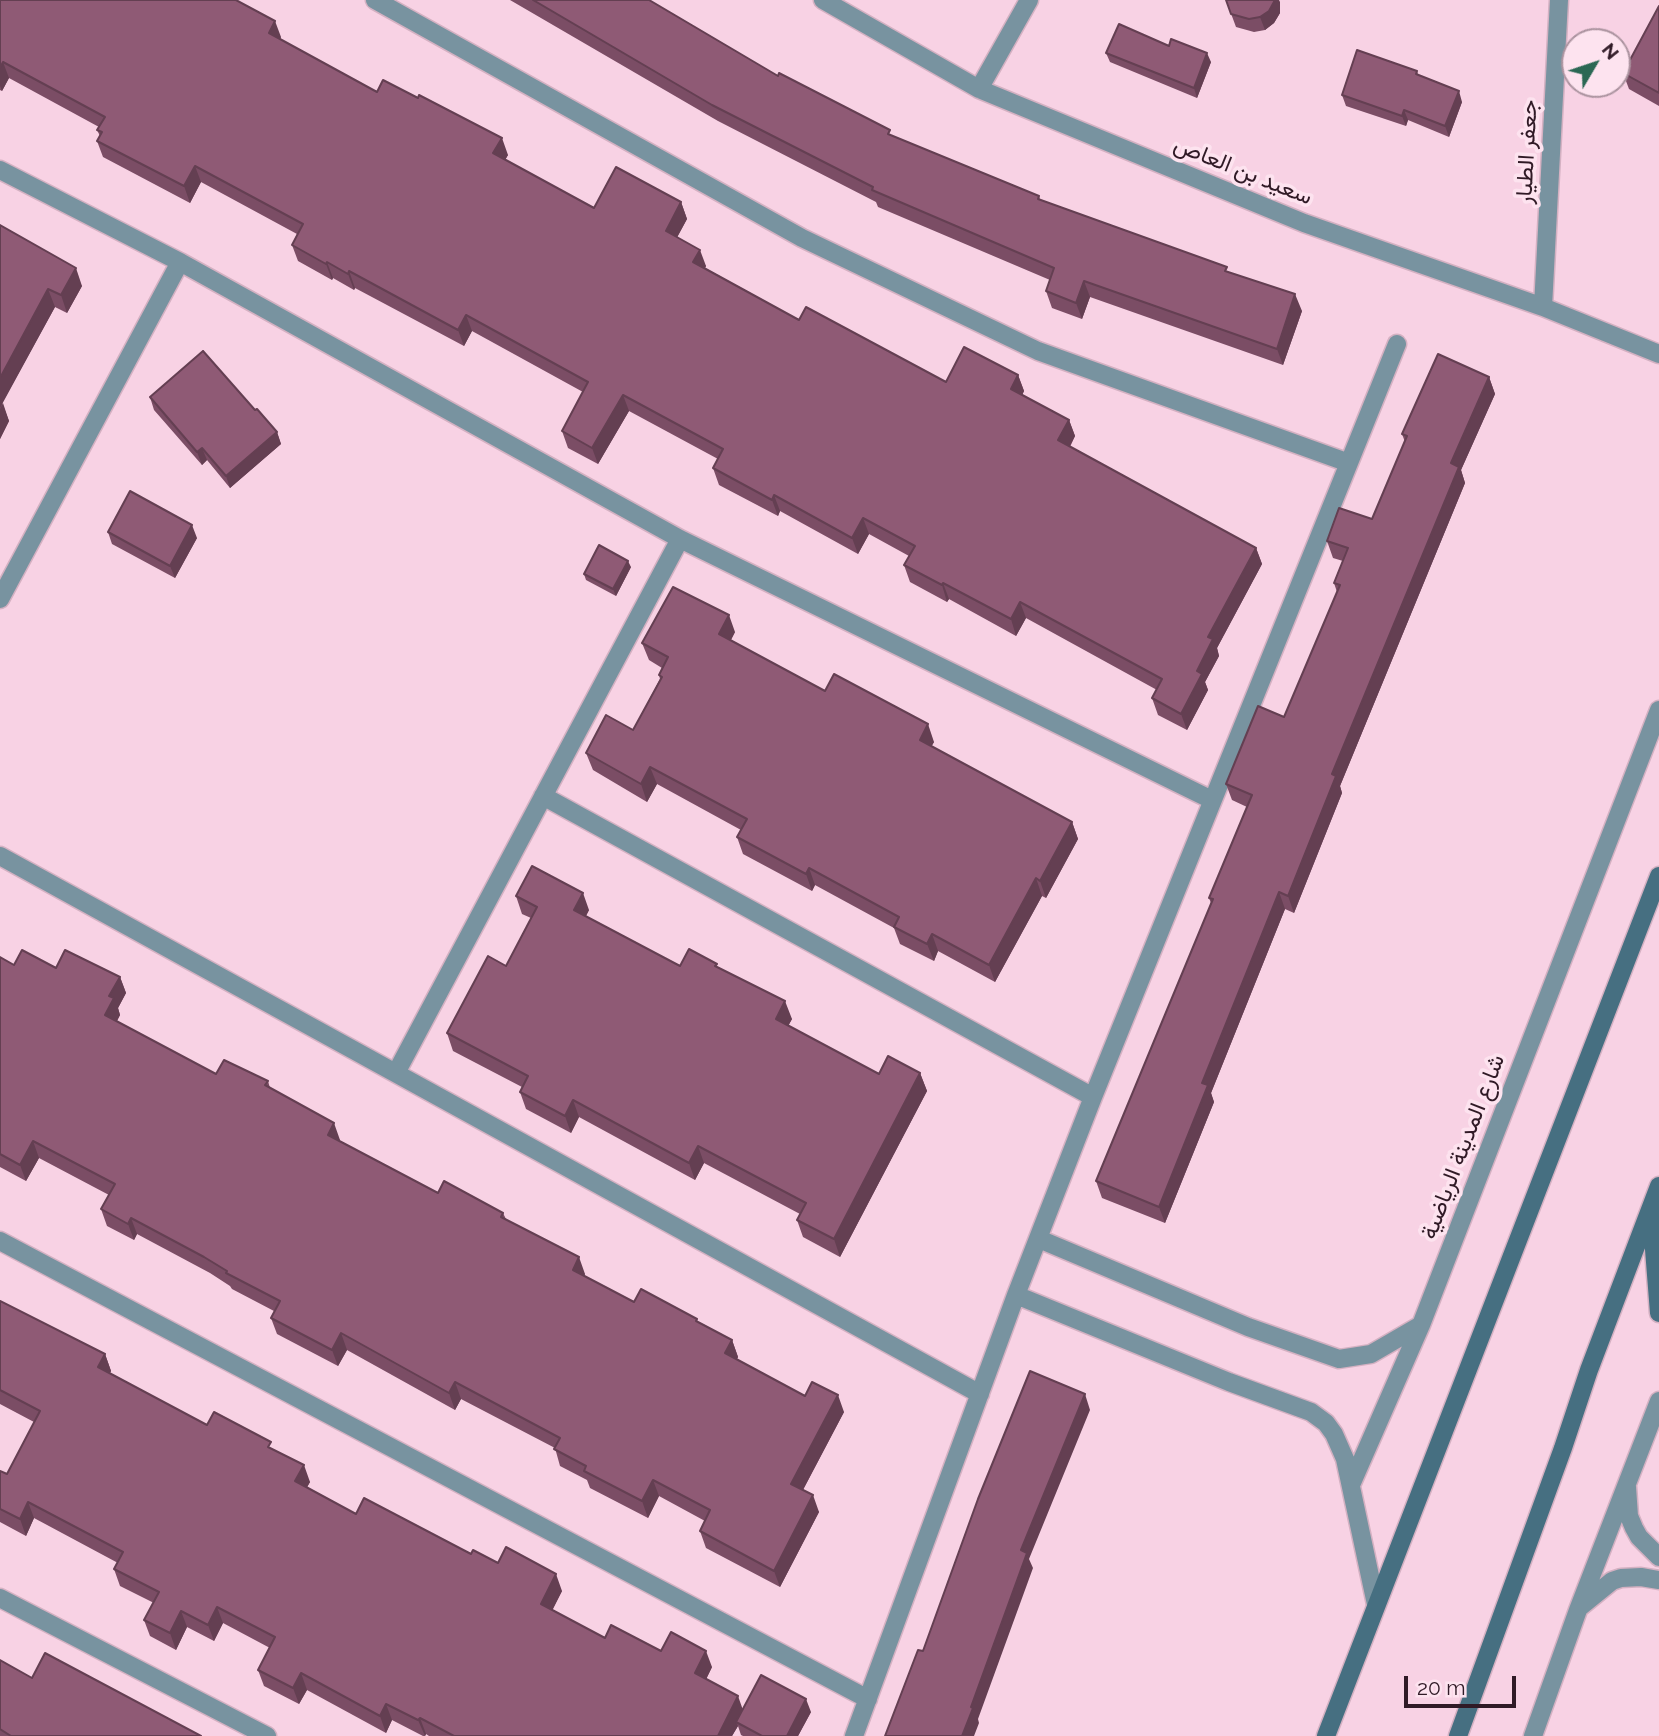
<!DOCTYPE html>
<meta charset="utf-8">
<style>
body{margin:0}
#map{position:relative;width:1659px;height:1736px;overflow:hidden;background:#f8d2e4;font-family:Raleway,sans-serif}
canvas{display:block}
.north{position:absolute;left:1561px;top:28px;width:70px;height:70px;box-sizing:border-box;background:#fde3ef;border:2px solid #ab939f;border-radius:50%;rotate:51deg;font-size:19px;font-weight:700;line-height:28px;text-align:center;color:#301a26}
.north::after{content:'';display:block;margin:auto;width:24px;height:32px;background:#2b6854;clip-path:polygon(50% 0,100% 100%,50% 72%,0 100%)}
.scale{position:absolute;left:1404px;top:1676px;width:112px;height:32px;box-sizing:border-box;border:4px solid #301a26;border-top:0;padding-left:9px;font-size:21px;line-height:24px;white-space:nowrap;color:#301a26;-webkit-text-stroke:5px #fde3ef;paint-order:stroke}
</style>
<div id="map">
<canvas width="1659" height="1736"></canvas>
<div class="north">N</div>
<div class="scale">20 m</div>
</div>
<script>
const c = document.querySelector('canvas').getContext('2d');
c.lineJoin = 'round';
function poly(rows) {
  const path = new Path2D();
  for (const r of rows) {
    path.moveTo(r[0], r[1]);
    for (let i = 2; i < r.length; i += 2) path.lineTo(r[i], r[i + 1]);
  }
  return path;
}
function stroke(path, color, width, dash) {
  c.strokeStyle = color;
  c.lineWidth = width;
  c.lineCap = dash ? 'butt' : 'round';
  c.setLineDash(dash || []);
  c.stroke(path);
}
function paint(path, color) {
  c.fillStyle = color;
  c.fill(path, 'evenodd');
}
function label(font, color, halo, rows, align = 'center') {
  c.font = font + ' Raleway,Vazirmatn,sans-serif';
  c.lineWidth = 7;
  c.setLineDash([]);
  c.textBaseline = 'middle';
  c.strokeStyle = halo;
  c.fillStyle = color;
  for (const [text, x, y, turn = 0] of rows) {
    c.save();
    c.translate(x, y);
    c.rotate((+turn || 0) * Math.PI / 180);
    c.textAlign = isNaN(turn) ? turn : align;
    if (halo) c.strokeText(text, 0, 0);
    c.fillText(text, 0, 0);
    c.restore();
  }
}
const minor = poly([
 [375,0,802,238,1038,351,1349,463],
 [823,0,979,89,1304,223,1543,307,1659,354],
 [979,89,1029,0],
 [0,170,180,262,680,539,1212,800],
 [1543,307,1559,0],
 [0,599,180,262],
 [543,796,1093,1097],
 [0,856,980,1394],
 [396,1073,680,539],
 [1039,1239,1248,1327,1339,1359,1371,1354,1421,1325],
 [0,1241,868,1699],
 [1016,1295,1229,1382,1311,1412,1326,1423,1334,1434,1345,1459,1376,1604],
 [1351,1485,1421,1325,1659,710],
 [1627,1487,1629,1516,1634,1528,1639,1537,1659,1557],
 [0,1598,267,1736],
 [1580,1607,1612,1581,1621,1578,1641,1577,1659,1580],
 [854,1736,1016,1295,1093,1097,1397,344],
 [1533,1736,1578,1610,1659,1401]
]);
const secondary = poly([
 [1651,1211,1659,1313],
 [1326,1736,1659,876],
 [1458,1736,1563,1448,1589,1370,1659,1186]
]);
const wall = poly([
 [0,0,281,37,280,39,377,92,508,155,505,160,594,208,681,202,687,219,677,237,706,266,705,268,799,320,946,382,1018,375,1024,391,1022,395,1069,420,1075,436,1070,447,1256,548,1262,564,1217,648,1219,656,1205,682,1208,690,1187,730,1158,715,1152,698,1157,690,1026,618,1016,636,949,599,947,602,910,582,904,565,909,556,869,534,858,554,780,511,778,516,719,485,713,468,718,459,629,411,598,464,568,448,562,431,583,392,472,331,464,346,355,288,354,290,333,278,332,280,298,261,292,245,297,234,201,182,190,203,103,157,97,141,100,136,97,130,99,127,9,78,2,91,0,90],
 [510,0,649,0,778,76,892,136,1039,196,1040,200,1228,272,1302,311,1283,365,1090,297,1082,319,1052,308,1046,291,1050,280,878,207,876,202,718,121],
 [1226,0,1280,2,1280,13,1274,23,1265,30,1254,32,1236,27],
 [1659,6,1659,106,1629,89,1623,73],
 [1169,46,1211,62,1197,98,1110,62,1106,53],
 [1417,71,1418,75,1462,102,1449,137,1408,120,1406,126,1346,106,1342,95],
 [0,225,82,286,67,313,55,307,2,403,9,421,0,439],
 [1489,377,1495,394,1461,470,1465,483,1340,786,1342,793,1294,913,1285,909,1211,1093,1214,1102,1165,1223,1102,1198,1096,1181,1211,903,1209,898,1247,807,1232,800,1226,784,1284,717,1337,592,1334,583,1343,561,1333,558,1327,541,1372,519,1405,442,1402,434],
 [150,397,277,432,281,444,230,488,207,460,202,465,154,410],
 [108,532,197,538,175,578,112,544],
 [631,567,616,596,586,580,584,574],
 [735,632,731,640,825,691,934,742,931,746,1072,822,1078,839,1046,898,1042,896,995,982,938,951,934,961,900,944,894,928,815,885,812,891,743,854,737,837,741,830,657,784,647,802,593,770,586,753,633,730,660,679,659,675,662,668,649,660,642,643],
 [516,896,589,910,586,916,680,966,718,968,792,1019,788,1026,879,1074,920,1073,927,1091,840,1257,803,1237,797,1220,800,1214,704,1163,695,1180,579,1117,571,1133,526,1109,520,1092,522,1087,453,1051,447,1033,506,966,531,918,522,914],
 [0,957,14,965,56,968,120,977,126,993,118,1008,120,1015,117,1021,216,1074,268,1081,270,1088,340,1140,339,1141,438,1193,503,1213,506,1219,585,1274,584,1276,634,1302,699,1322,732,1340,738,1357,737,1359,805,1396,844,1412,803,1490,819,1512,780,1587,706,1548,700,1531,705,1521,659,1496,648,1518,590,1488,587,1480,560,1466,555,1448,461,1399,455,1410,347,1350,338,1366,277,1334,271,1318,274,1311,232,1289,230,1286,210,1273,137,1234,134,1240,107,1226,101,1209,109,1195,39,1158,26,1181,0,1167],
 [0,1301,105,1354,111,1371,110,1373,207,1425,274,1450,310,1482,307,1487,356,1514,498,1563,562,1591,552,1610,605,1638,661,1651,712,1667,706,1679,743,1709,811,1712,798,1736,743,1736,741,1735,738,1726,732,1736,429,1736,426,1734,425,1736,423,1736,392,1720,386,1733,307,1690,299,1704,264,1686,258,1670,270,1648,223,1623,214,1641,187,1627,176,1650,150,1636,144,1620,154,1603,120,1586,114,1569,118,1563,34,1518,26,1536,0,1522,0,1471,7,1474,34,1422,0,1404],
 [0,1660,32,1678,201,1736,0,1736]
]);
const shadedWall = poly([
 [1275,0,1279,0,1280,2,1280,13,1274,23,1265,30,1260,17],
 [275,21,281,37,275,49,269,33],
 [1207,53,1211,62,1197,98,1194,88],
 [3,62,9,78,2,91,0,86,0,68],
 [1459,91,1462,102,1449,137,1445,126],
 [1404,110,1408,120,1406,126,1402,116],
 [502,138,508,155,499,170,493,153],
 [195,166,201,182,190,203,184,186],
 [681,202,687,219,672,247,666,231],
 [700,250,706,266,699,279,693,262],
 [327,262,333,278,332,280,326,264],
 [76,268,82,286,67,313,61,295],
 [349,271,355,288,354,290,348,274],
 [1084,281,1090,297,1082,319,1076,303],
 [48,289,55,307,0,408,0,378],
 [1295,294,1302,311,1283,365,1277,349],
 [466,315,472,331,464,346,458,330],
 [1018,375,1024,391,1017,406,1011,389],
 [1489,377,1495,394,1461,470,1465,483,1340,786,1342,793,1294,913,1288,896,1332,774,1451,463],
 [623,395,629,411,598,464,592,448],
 [3,403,9,421,0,439,0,409],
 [1069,420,1075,436,1064,457,1058,440],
 [277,432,281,444,230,488,226,476],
 [202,448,207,460,202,465,197,452],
 [774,495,780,511,778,516,772,500],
 [863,518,869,534,858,554,852,538],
 [192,525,197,538,175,578,170,566],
 [1256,548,1262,564,1217,648,1219,656,1205,682,1208,690,1187,730,1181,714,1208,637],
 [628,561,631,567,616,596,613,589],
 [943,583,949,599,947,602,942,585],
 [1020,602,1026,618,1016,636,1011,619],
 [729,615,735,632,725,651,719,634],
 [928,724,934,742,926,757,920,740],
 [650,767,657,784,647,802,641,784],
 [1072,822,1078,839,1046,898,1040,881],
 [809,868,815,885,812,891,806,874],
 [1036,878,1042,896,995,982,989,965],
 [1279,892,1285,909,1211,1093,1214,1102,1165,1223,1159,1207,1202,1083],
 [583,893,589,910,580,927,574,910],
 [932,934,938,951,934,961,927,944],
 [120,977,126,993,118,1008,120,1015,111,1032,105,1015,109,996],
 [785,1001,792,1019,782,1037,776,1019],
 [920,1073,927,1091,840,1257,834,1239],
 [573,1100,579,1117,571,1133,565,1116],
 [334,1123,340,1140,334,1151,328,1135],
 [33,1141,39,1158,26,1181,20,1165],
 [698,1146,704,1163,695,1180,689,1163],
 [131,1218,137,1234,134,1240,128,1224],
 [579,1257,585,1274,579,1287,573,1270],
 [341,1333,347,1350,338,1366,332,1350],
 [732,1340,738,1357,731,1370,725,1353],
 [105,1354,111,1371,104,1384,98,1367],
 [455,1382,461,1399,455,1410,449,1393],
 [1085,1394,1090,1410,1029,1559,1033,1568,978,1719,979,1723,974,1736,962,1736,1021,1550],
 [838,1395,844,1412,797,1501,791,1484],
 [304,1465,310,1482,301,1498,295,1481],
 [653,1480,659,1496,648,1518,642,1501],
 [813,1495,819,1512,780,1587,774,1571],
 [28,1502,34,1518,26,1536,20,1519],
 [556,1574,562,1591,547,1621,541,1604],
 [217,1607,223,1623,214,1641,208,1625],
 [181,1611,187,1627,176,1650,170,1633],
 [706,1651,712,1667,701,1690,695,1673],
 [301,1673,307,1690,299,1704,293,1688],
 [738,1696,744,1713,736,1722,738,1726,732,1736,718,1736],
 [806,1699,811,1712,798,1736,787,1736],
 [386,1704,392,1720,386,1733,380,1716],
 [420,1718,426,1734,425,1736,418,1720]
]);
const building = poly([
 [0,0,236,0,275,21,269,33,377,92,383,80,418,98,419,95,502,138,493,153,594,208,616,167,681,202,666,231,700,250,693,262,799,320,806,307,946,382,964,347,1018,375,1011,389,1069,420,1058,440,1256,548,1208,637,1213,639,1197,671,1202,674,1181,714,1152,698,1162,679,1020,602,1011,619,943,583,942,585,904,565,915,546,863,518,852,538,774,495,772,500,713,468,723,449,623,395,592,448,562,431,588,382,466,315,458,330,349,271,348,274,327,262,326,264,292,245,303,224,195,166,184,186,97,141,102,132,97,130,105,117,3,62,0,68,0,0],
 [533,0,649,0,778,76,779,73,890,130,888,134,1039,196,1038,199,1227,267,1225,271,1295,294,1277,349,1084,281,1076,303,1046,291,1054,268,872,190,873,187,712,105,533,0],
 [1226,0,1275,0,1269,11,1260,17,1249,19,1231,14,1226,0],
 [1659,6,1659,93,1623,73,1659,6],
 [1119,24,1169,46,1171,39,1207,53,1194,88,1106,53,1119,24],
 [1357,50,1417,71,1416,74,1459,91,1445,126,1404,110,1402,116,1342,95,1357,50],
 [0,225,76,268,61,295,48,289,0,378,0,225],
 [203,351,255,410,257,409,277,432,226,476,202,448,197,452,150,397,203,351],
 [1438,354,1489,377,1451,463,1459,467,1332,774,1336,776,1288,896,1279,892,1202,1083,1208,1085,1159,1207,1096,1181,1213,899,1209,898,1252,795,1226,784,1258,706,1284,717,1340,585,1334,583,1348,548,1327,541,1339,508,1372,519,1407,436,1402,434,1438,354],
 [130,491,192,525,170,566,108,532,130,491],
 [599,545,628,561,613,589,584,574,599,545],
 [673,587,729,615,719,634,825,691,834,674,928,724,920,740,1072,822,1040,881,1036,878,989,965,932,934,927,944,894,927,899,917,809,868,806,874,737,837,747,819,650,767,641,784,586,753,606,715,633,730,662,677,659,675,668,657,642,643,673,587],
 [532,866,583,893,574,910,680,966,689,949,717,964,715,966,785,1001,776,1019,879,1074,888,1056,920,1073,834,1239,797,1220,806,1203,698,1146,689,1163,573,1100,565,1116,520,1092,528,1076,447,1033,488,956,506,966,537,907,516,896,532,866],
 [22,950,56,968,65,950,120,977,109,996,114,998,105,1015,216,1074,224,1060,268,1081,265,1085,334,1123,328,1135,438,1193,444,1181,503,1213,501,1217,579,1257,573,1270,634,1302,641,1289,697,1319,696,1321,732,1340,725,1353,805,1396,812,1382,838,1395,791,1484,813,1495,774,1571,700,1531,710,1510,653,1480,642,1501,584,1471,586,1466,554,1449,560,1438,455,1382,449,1393,341,1333,332,1350,271,1318,280,1301,226,1273,227,1271,204,1257,131,1218,128,1224,101,1209,115,1184,33,1141,20,1165,0,1154,0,957,14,965,22,950],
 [0,1301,105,1354,98,1367,207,1425,214,1412,271,1442,268,1447,304,1465,295,1481,356,1514,364,1498,471,1554,473,1550,498,1563,506,1547,556,1574,541,1604,605,1638,611,1625,661,1651,671,1632,706,1651,695,1673,738,1696,718,1736,454,1736,420,1718,418,1720,386,1704,380,1716,301,1673,293,1688,258,1670,275,1637,217,1607,208,1625,181,1611,170,1633,144,1620,159,1592,114,1569,123,1552,28,1502,20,1519,0,1509,0,1471,7,1474,40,1411,0,1390,0,1301],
 [1030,1371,1085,1394,1021,1550,1027,1553,971,1707,973,1708,962,1736,885,1736,918,1650,923,1651,978,1499,1030,1371],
 [45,1653,201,1736,11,1736,0,1729,0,1660,32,1678,45,1653],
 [761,1675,806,1699,787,1736,762,1736,736,1722,761,1675]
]);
const streetNames = [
 ["جعفر الطيار",1527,152,-87],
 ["سعيد بن العاص",1243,171,22],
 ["شارع المدينة الرياضية",1463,1147,-69]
];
stroke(minor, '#d4b1c2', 21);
stroke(secondary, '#d4b1c2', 21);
stroke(minor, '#7893a0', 18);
stroke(secondary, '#466f81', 18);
paint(wall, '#7b4d65');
paint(shadedWall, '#643f52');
paint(building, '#8f5a75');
stroke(building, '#643f52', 2);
label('23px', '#301a26', '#fde3ef', streetNames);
</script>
